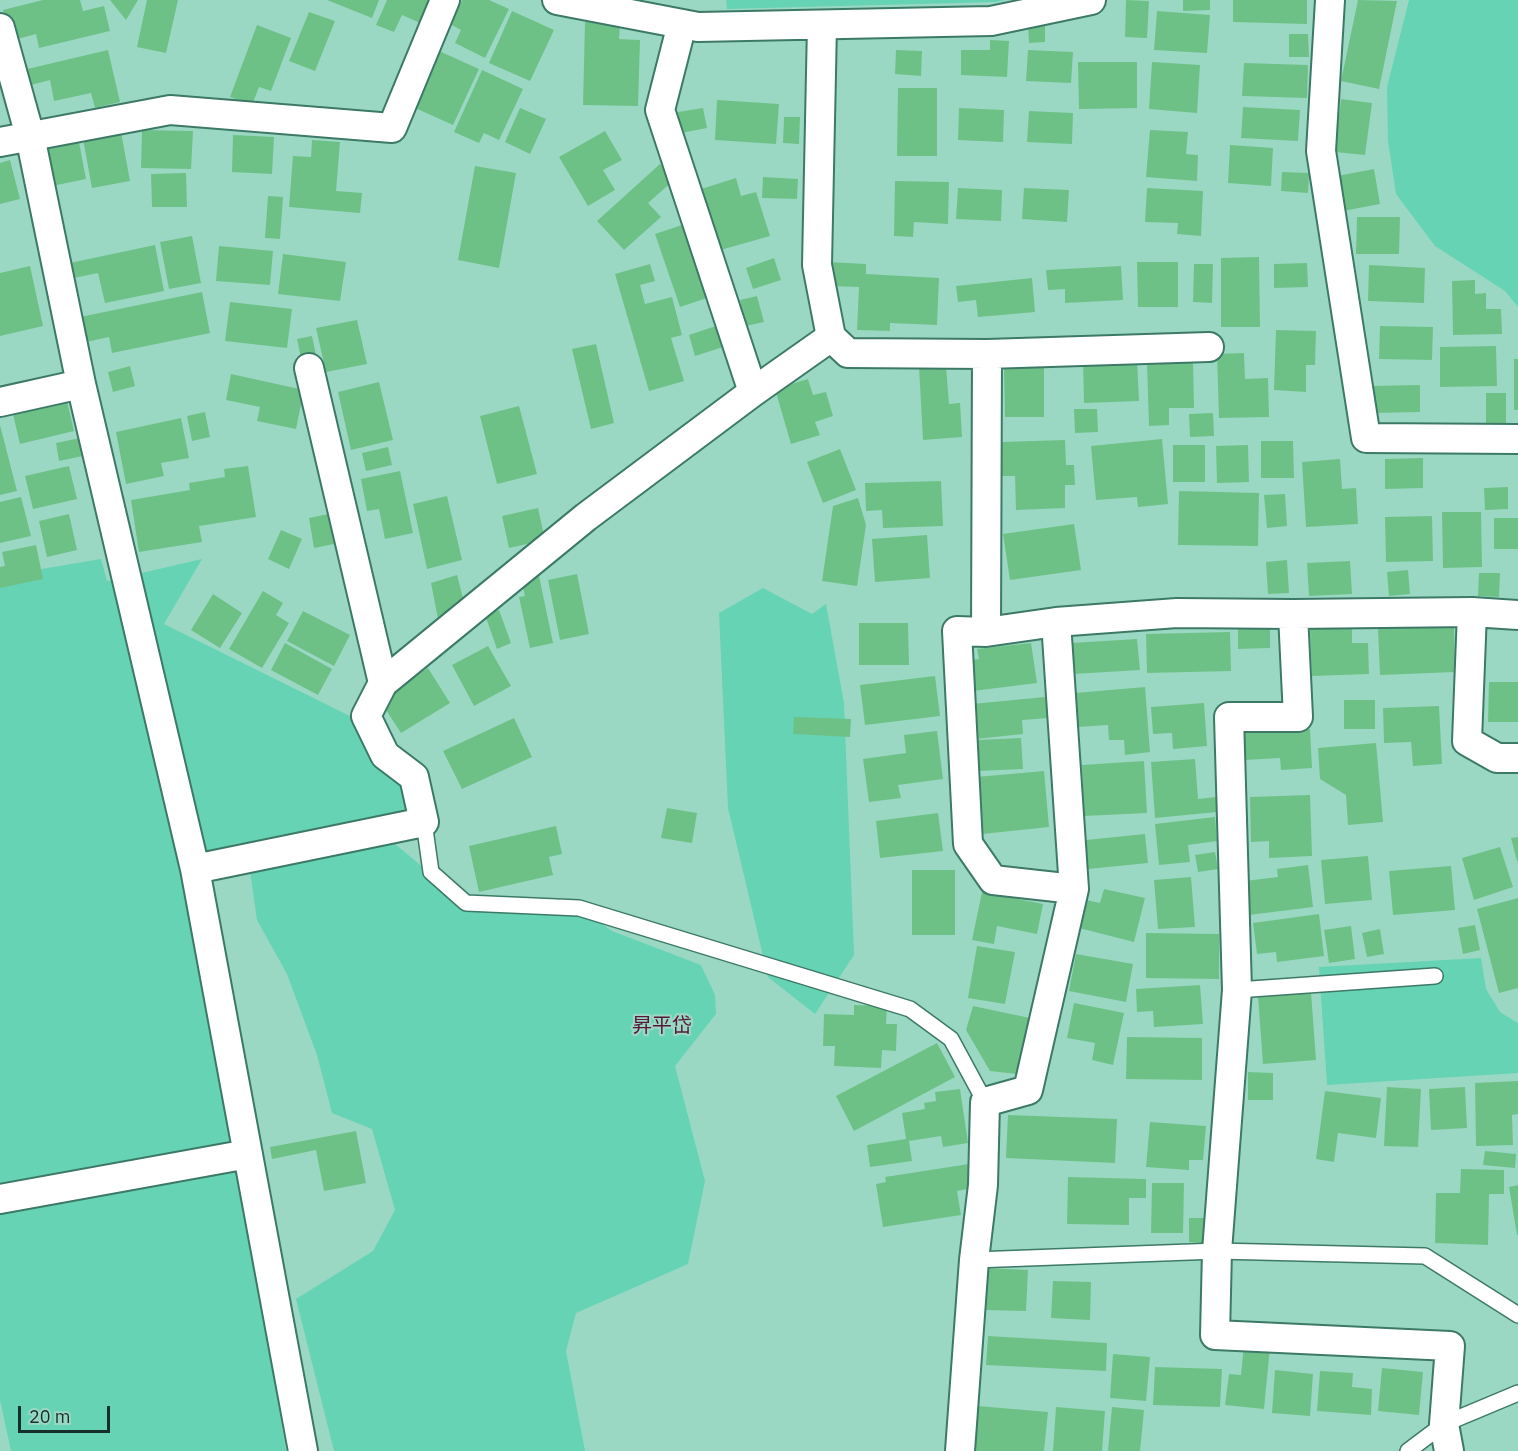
<!DOCTYPE html>
<meta charset="utf-8">
<style>
body{margin:0}
#map{position:relative;width:1518px;height:1451px;overflow:hidden;background:#9bd8c4;font-family:"IBM Plex Sans",sans-serif}
canvas{display:block}
.scale{position:absolute;left:18px;top:1406px;width:92px;height:27px;box-sizing:border-box;border:3px solid #162f28;border-top:0;padding-left:8px;font-size:18px;line-height:21px;white-space:nowrap;color:#162f28;-webkit-text-stroke:4px #9bd8c4;paint-order:stroke}
</style>
<div id="map">
<canvas width="1518" height="1451"></canvas>
<div class="scale">20 m</div>
</div>
<script>
const c = document.querySelector('canvas').getContext('2d');
c.lineJoin = 'round';
function paint(path, color) {
  c.fillStyle = color;
  c.fill(path, 'evenodd');
}
function poly(rows) {
  const path = new Path2D();
  for (const r of rows) {
    path.moveTo(r[0], r[1]);
    for (let i = 2; i < r.length; i += 2) path.lineTo(r[i], r[i + 1]);
  }
  return path;
}
function stroke(path, color, width, dash) {
  c.strokeStyle = color;
  c.lineWidth = width;
  c.lineCap = dash ? 'butt' : 'round';
  c.setLineDash(dash || []);
  c.stroke(path);
}
function label(font, color, halo, rows, align = 'center') {
  c.font = font + ' "IBM Plex Sans","Noto Sans JP",sans-serif';
  c.lineWidth = 4.5;
  c.setLineDash([]);
  c.textBaseline = 'middle';
  c.strokeStyle = halo;
  c.fillStyle = color;
  for (const [text, x, y, turn = 0] of rows) {
    c.save();
    c.translate(x, y);
    c.rotate((+turn || 0) * Math.PI / 180);
    c.textAlign = isNaN(turn) ? turn : align;
    if (halo) c.strokeText(text, 0, 0);
    c.fillText(text, 0, 0);
    c.restore();
  }
}
const green = poly([
 [726,0,1006,0,995,2,727,9],
 [1409,0,1518,0,1518,307,1505,291,1435,246,1396,194,1388,141,1387,87],
 [101,559,107,581,202,559,164,624,358,720,405,783,412,815,182,864,249,1230,286,1451,11,1451,0,1400,0,576],
 [763,588,812,614,826,604,844,703,854,955,815,1014,768,977,728,808,719,613],
 [395,844,466,903,579,908,612,931,701,965,715,995,716,1014,675,1066,705,1181,688,1264,576,1313,566,1351,585,1451,334,1451,296,1299,373,1251,395,1210,372,1129,332,1113,317,1055,287,974,257,920,250,871],
 [1481,958,1486,989,1500,1012,1518,1023,1518,1073,1327,1085,1319,967]
]);
const building = poly([
 [43,0,80,0,83,11,104,6,110,31,39,48,36,34,10,41,3,10],
 [110,0,138,0,126,20],
 [147,0,178,0,166,53,137,47],
 [327,0,379,0,372,18],
 [387,0,438,0,427,26,402,15,394,32,376,25],
 [462,0,489,0,509,9,485,58,455,43,461,30,450,24],
 [1126,0,1149,1,1147,38,1125,37],
 [1183,0,1210,0,1210,10,1183,11],
 [1233,0,1307,0,1307,24,1233,22],
 [1358,0,1397,1,1379,89,1341,81],
 [512,11,554,30,530,81,489,63],
 [1157,11,1210,15,1207,53,1154,50],
 [309,12,335,21,315,71,289,61],
 [585,22,620,23,619,39,640,40,638,106,583,105],
 [257,25,291,38,271,91,259,87,252,105,230,97],
 [1028,25,1045,25,1045,42,1029,43],
 [1289,34,1308,34,1309,57,1289,57],
 [990,40,1009,41,1007,77,961,75,961,50,990,50],
 [108,50,120,102,95,108,91,93,54,101,50,80,27,86,23,70],
 [896,50,922,51,921,76,895,74],
 [1028,50,1073,52,1071,83,1026,81],
 [439,51,479,69,453,125,413,107],
 [1078,62,1137,62,1137,108,1079,109],
 [1152,62,1200,65,1197,113,1149,109],
 [1244,63,1308,65,1307,98,1242,96],
 [482,70,523,89,499,140,484,133,479,143,454,132],
 [898,88,937,88,937,156,897,156],
 [1341,99,1372,103,1365,155,1335,152],
 [717,100,779,104,776,144,715,140],
 [1243,107,1300,110,1298,141,1241,138],
 [520,108,546,119,530,154,505,142],
 [703,108,707,128,681,133,678,112],
 [959,108,1004,110,1003,142,958,140],
 [1029,111,1073,113,1072,144,1027,142],
 [784,117,800,117,799,144,783,143],
 [142,130,193,131,191,169,141,168],
 [1150,130,1188,132,1186,154,1198,155,1197,181,1146,177],
 [605,131,622,160,603,170,615,190,588,206,559,157],
 [121,132,130,181,92,188,83,139],
 [233,135,274,137,272,174,232,172],
 [78,137,86,179,52,186,44,144],
 [312,140,340,142,336,191,362,193,360,213,289,207,293,156,311,157],
 [1230,145,1273,148,1271,186,1228,183],
 [10,160,20,199,0,204,0,163],
 [660,164,674,180,648,203,661,217,624,250,597,221],
 [475,166,516,173,499,268,458,260],
 [1374,169,1380,204,1343,211,1337,176],
 [1282,172,1309,173,1308,193,1281,191],
 [186,173,187,207,152,207,151,174],
 [763,177,798,179,797,199,762,198],
 [736,178,741,196,756,192,770,236,717,251,698,190],
 [895,181,949,182,948,224,914,222,913,237,894,236],
 [958,188,1002,190,1001,221,956,219],
 [1024,188,1069,190,1067,222,1022,219],
 [1147,188,1203,191,1201,236,1177,234,1178,223,1145,222],
 [268,196,283,197,280,239,265,238],
 [1357,217,1400,217,1399,254,1356,254],
 [688,223,713,296,680,307,655,234],
 [192,236,201,283,169,289,160,242],
 [155,245,164,291,105,303,98,273,69,279,65,264],
 [219,246,273,251,270,285,216,281],
 [283,254,346,262,340,301,278,294],
 [1259,257,1260,327,1221,327,1221,258],
 [774,258,781,280,753,289,746,268],
 [829,262,866,264,866,274,939,278,937,325,890,323,890,331,857,330,859,287,828,286],
 [1137,262,1178,262,1178,307,1138,307],
 [1307,263,1308,287,1274,288,1274,264],
 [650,264,655,281,640,285,645,304,672,297,682,335,671,338,684,381,649,391,615,274],
 [1194,264,1213,264,1212,303,1193,302],
 [1369,265,1425,268,1424,303,1368,301],
 [30,266,43,326,0,336,0,273],
 [1121,266,1123,300,1065,303,1065,289,1048,290,1046,270],
 [1032,278,1035,312,978,317,976,300,958,302,956,286],
 [1475,280,1475,294,1486,293,1486,309,1501,309,1502,334,1453,335,1452,281],
 [202,292,210,333,112,353,109,337,86,342,80,317],
 [757,296,764,322,746,326,740,300],
 [230,302,292,309,287,348,225,341],
 [357,320,367,364,326,372,316,328],
 [716,326,723,347,695,356,689,335],
 [1380,326,1433,327,1432,360,1379,359],
 [1276,330,1316,331,1315,365,1306,365,1306,392,1274,390],
 [312,336,317,360,302,363,297,339],
 [596,344,614,423,591,429,572,349],
 [1496,346,1497,386,1440,387,1440,347],
 [1244,353,1245,379,1268,378,1269,417,1219,418,1217,354],
 [1137,358,1139,401,1084,403,1083,360],
 [1514,359,1518,359,1518,410,1514,410],
 [1193,361,1194,408,1169,408,1169,425,1149,426,1147,363],
 [1044,363,1044,417,1005,417,1004,364],
 [130,366,135,386,113,392,108,372],
 [946,366,949,404,960,403,962,437,923,440,919,367],
 [231,374,304,390,296,429,257,421,260,407,226,400],
 [808,379,813,395,826,392,833,416,815,422,820,435,791,444,775,389],
 [379,382,393,440,351,450,338,392],
 [1420,385,1420,412,1372,413,1372,386],
 [1486,393,1506,393,1506,424,1486,424],
 [66,397,74,431,20,444,12,410],
 [519,406,537,474,497,484,480,416],
 [1074,409,1097,409,1098,432,1075,433],
 [205,412,210,437,192,441,187,416],
 [1213,413,1214,436,1190,437,1189,414],
 [181,418,189,458,161,463,164,476,126,484,116,432],
 [0,425,17,491,0,495],
 [80,438,83,456,59,461,56,443],
 [1162,439,1168,504,1138,507,1137,497,1096,500,1091,446],
 [1065,440,1066,465,1074,465,1075,485,1065,485,1065,508,1016,510,1015,476,1002,476,1001,442],
 [1261,441,1293,441,1294,478,1261,478],
 [1173,445,1205,445,1205,482,1173,482],
 [1248,445,1249,482,1217,483,1216,446],
 [388,447,392,465,366,471,362,453],
 [840,449,856,490,823,503,807,462],
 [1423,458,1423,488,1385,489,1385,459],
 [1340,459,1342,489,1356,488,1358,524,1306,527,1302,462],
 [69,466,77,499,33,509,25,476],
 [248,466,256,517,199,526,202,542,139,552,131,500,190,490,189,483,225,477,224,469],
 [400,471,413,533,385,539,379,509,367,511,361,479],
 [941,481,943,526,883,528,882,510,866,511,865,483],
 [1508,487,1508,509,1485,510,1484,488],
 [1179,491,1259,493,1258,546,1178,545],
 [1285,494,1287,526,1267,528,1264,495],
 [447,496,462,560,427,569,413,504],
 [21,497,31,536,0,543,0,502],
 [858,498,866,525,857,586,822,581,833,506],
 [538,508,545,540,509,548,502,516],
 [1442,512,1481,512,1482,567,1443,568],
 [333,513,339,543,314,548,309,518],
 [69,514,77,550,47,557,39,521],
 [1432,516,1433,561,1386,562,1385,517],
 [1494,518,1518,518,1518,549,1494,549],
 [1074,524,1081,570,1010,580,1003,534],
 [281,530,302,539,289,569,268,559],
 [927,535,930,578,875,582,872,539],
 [36,545,43,579,0,588,0,567,5,566,2,552],
 [1287,560,1289,593,1268,594,1266,562],
 [1350,561,1352,594,1309,596,1307,563],
 [1408,570,1410,594,1389,596,1387,572],
 [1479,573,1500,573,1499,597,1478,596],
 [577,574,589,634,560,640,548,580],
 [457,575,463,598,438,619,431,583],
 [539,576,553,643,530,648,519,597,525,596,521,579],
 [263,591,283,603,276,615,289,623,262,668,229,649],
 [213,594,242,613,220,648,191,630],
 [499,610,511,643,497,649,485,615],
 [303,611,350,635,334,666,287,641],
 [859,623,908,623,909,665,859,665],
 [1238,624,1270,624,1270,648,1238,649],
 [1454,626,1455,672,1380,675,1378,629],
 [1352,627,1352,643,1368,643,1369,674,1312,676,1310,629],
 [1230,632,1231,671,1147,673,1146,634],
 [1137,639,1140,670,1073,674,1071,643],
 [285,643,332,669,318,695,271,670],
 [1031,643,1037,683,973,691,970,660,979,659,977,649],
 [488,646,511,686,474,706,452,665],
 [428,668,450,703,401,733,379,699],
 [935,676,940,716,865,725,860,685],
 [1489,682,1518,682,1518,722,1488,722],
 [1145,687,1150,752,1125,755,1124,740,1109,740,1108,725,1078,727,1075,693],
 [1045,697,1048,718,1022,720,1023,734,976,739,972,704],
 [1344,700,1375,700,1375,729,1344,729],
 [1204,703,1207,746,1173,749,1172,733,1153,734,1151,707],
 [1439,706,1442,764,1413,766,1411,742,1384,743,1383,708],
 [794,717,851,719,850,737,793,734],
 [514,718,532,757,462,789,443,751],
 [1310,729,1312,768,1281,770,1280,758,1245,760,1243,732],
 [937,731,943,779,898,785,901,798,869,802,863,759,906,753,904,735],
 [1021,738,1023,769,978,771,976,740],
 [1376,743,1383,822,1348,825,1346,795,1320,779,1318,748],
 [1195,759,1198,799,1216,797,1217,812,1155,818,1151,762],
 [1144,761,1147,813,1084,816,1082,765],
 [1044,771,1049,827,982,834,976,777],
 [1310,795,1312,856,1269,858,1269,841,1251,842,1250,797],
 [667,808,697,813,692,843,661,838],
 [938,813,943,851,880,858,876,821],
 [1215,817,1217,841,1188,845,1190,862,1159,865,1155,824],
 [556,826,562,854,549,857,553,875,479,892,469,846],
 [1145,834,1148,863,1088,869,1086,840],
 [1518,837,1518,861,1517,861,1511,838],
 [1500,847,1513,887,1474,900,1462,858],
 [1215,852,1218,869,1198,872,1195,855],
 [1368,856,1372,900,1325,904,1321,860],
 [1308,865,1313,907,1249,915,1245,881,1278,877,1277,869],
 [1451,866,1455,910,1393,915,1389,871],
 [912,870,955,870,955,935,912,935],
 [1191,877,1195,927,1158,929,1154,880],
 [1104,889,1145,898,1134,942,1079,928,1086,900,1100,903],
 [982,892,1043,904,1037,934,997,926,994,944,972,940],
 [1518,898,1518,988,1499,993,1477,909],
 [1319,914,1324,956,1277,962,1276,952,1257,954,1253,923],
 [1475,925,1480,950,1463,954,1458,928],
 [1351,926,1355,959,1329,963,1324,930],
 [1380,929,1384,954,1367,957,1362,933],
 [1146,933,1219,934,1219,979,1146,978],
 [977,946,1015,952,1005,1004,968,998],
 [1076,954,1133,964,1126,1002,1069,991],
 [1200,985,1203,1024,1154,1027,1153,1011,1137,1012,1136,989],
 [1311,992,1316,1060,1263,1064,1258,996],
 [1074,1003,1124,1013,1113,1065,1092,1060,1095,1043,1067,1038],
 [854,1005,887,1006,886,1024,897,1024,896,1051,882,1050,881,1068,834,1066,835,1046,823,1046,824,1014,854,1015],
 [973,1006,1030,1018,1017,1074,990,1071,966,1030],
 [1127,1037,1202,1038,1202,1080,1126,1079],
 [937,1043,955,1077,854,1131,836,1096],
 [1248,1072,1273,1073,1273,1100,1248,1100],
 [1518,1081,1518,1114,1512,1115,1513,1145,1476,1146,1475,1083],
 [1387,1087,1421,1089,1418,1147,1384,1146],
 [1465,1087,1467,1128,1431,1130,1429,1089],
 [960,1089,968,1143,943,1147,941,1136,909,1141,912,1161,870,1167,867,1145,906,1139,902,1113,925,1109,924,1103,936,1101,935,1092],
 [1325,1091,1381,1098,1376,1138,1338,1133,1334,1162,1316,1159],
 [1008,1115,1117,1119,1115,1163,1006,1158],
 [1150,1122,1206,1126,1203,1160,1189,1160,1189,1170,1146,1167],
 [356,1131,366,1183,324,1191,316,1150,272,1159,270,1147],
 [1485,1151,1516,1154,1515,1168,1483,1165],
 [969,1164,973,1188,957,1191,961,1215,883,1227,876,1184,886,1182,885,1177],
 [1461,1169,1504,1170,1504,1194,1489,1194,1488,1245,1435,1243,1436,1193,1460,1193],
 [1068,1177,1146,1179,1146,1198,1129,1198,1129,1225,1067,1224],
 [1152,1183,1184,1183,1183,1233,1151,1233],
 [1518,1185,1518,1235,1517,1235,1509,1187],
 [1189,1218,1204,1218,1204,1243,1189,1242],
 [986,1268,1028,1270,1026,1311,984,1310],
 [1053,1281,1091,1282,1090,1320,1051,1318],
 [988,1336,1107,1343,1106,1371,986,1365],
 [1244,1345,1270,1347,1264,1409,1225,1405,1229,1374,1241,1375],
 [1113,1354,1150,1357,1146,1401,1110,1398],
 [1155,1367,1222,1369,1220,1407,1153,1405],
 [1382,1368,1423,1372,1419,1415,1378,1411],
 [1275,1370,1313,1374,1310,1416,1272,1413],
 [1320,1371,1353,1373,1352,1387,1372,1389,1371,1415,1317,1411],
 [978,1406,1048,1412,1044,1451,974,1451],
 [1056,1407,1105,1411,1102,1451,1053,1451],
 [1112,1407,1144,1410,1140,1451,1108,1451]
]);
const service = poly([
 [424,822,431,872,466,903,579,908,910,1009,951,1039,985,1102],
 [1237,990,1435,976],
 [974,1260,1217,1251,1425,1256,1518,1315],
 [1408,1451,1444,1424,1518,1393]
]);
const minor = poly([
 [557,0,698,27,991,21,1091,0],
 [1330,0,1321,151,1366,438,1518,439],
 [682,24,660,110,753,392],
 [822,25,817,265,831,337,848,353,987,354,1209,347],
 [0,28,30,136,81,384,195,869,303,1451],
 [0,142,170,110,392,128,445,0],
 [309,368,383,683],
 [0,402,81,384],
 [1472,612,1467,741,1497,758,1518,758],
 [1293,614,1298,717,1229,717,1237,990,1217,1251,1215,1335,1450,1346,1444,1424,1449,1451],
 [986,632,987,354],
 [195,869,424,822,414,777,385,755,366,716,383,683,586,517,753,392,831,337],
 [1074,889,993,880,968,844,957,631,986,632,1056,622,1177,613,1293,614,1472,612,1518,615],
 [0,1199,248,1154],
 [960,1451,974,1260,983,1185,985,1102,1028,1090,1074,889,1056,622]
]);
const quarterNames = [
 ["昇平岱",662,1026]
];
paint(green, '#66d3b4');
paint(building, '#6ec186');
stroke(service, '#3d7967', 18);
stroke(minor, '#3d7967', 32);
stroke(service, '#fff', 15);
stroke(minor, '#fff', 28);
label('20px', '#551637', '#9bd8c4', quarterNames);
</script>
